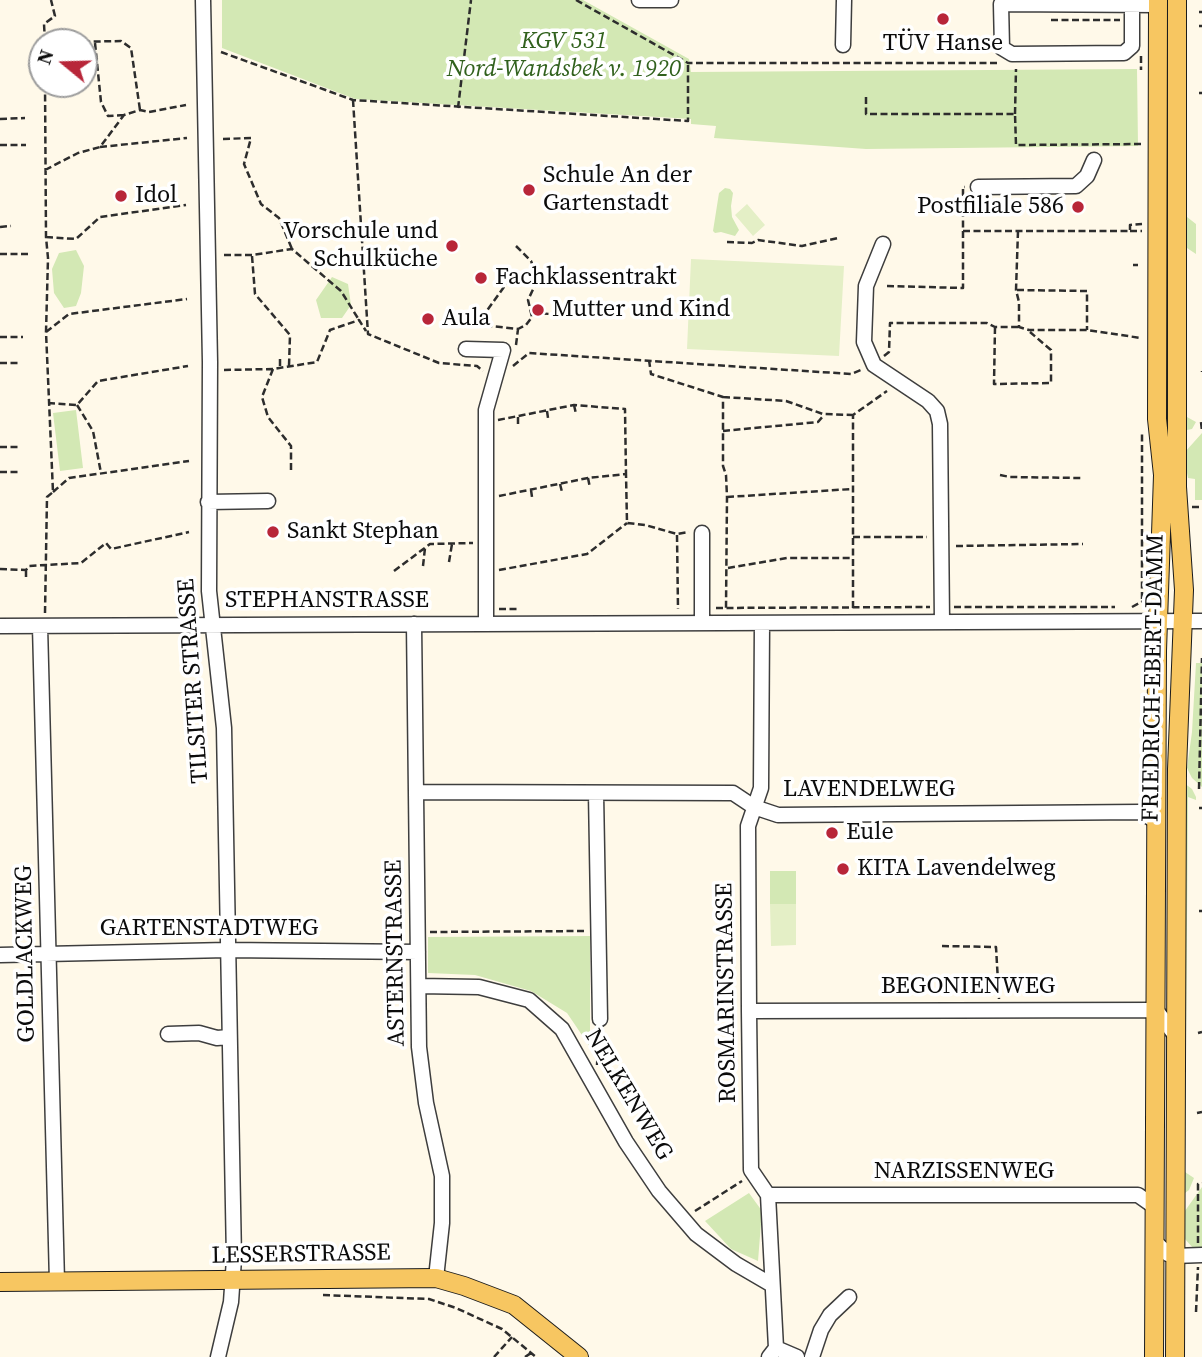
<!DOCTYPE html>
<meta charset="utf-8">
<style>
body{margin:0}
#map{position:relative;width:1202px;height:1357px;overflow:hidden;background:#fff9e9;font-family:"Source Serif 4",serif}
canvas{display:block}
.north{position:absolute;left:28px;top:28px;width:70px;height:70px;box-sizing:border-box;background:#fff;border:2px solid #9d9d9d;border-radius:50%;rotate:289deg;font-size:19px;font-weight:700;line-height:28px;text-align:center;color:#0b0b0b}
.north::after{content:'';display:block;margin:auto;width:24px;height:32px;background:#b82639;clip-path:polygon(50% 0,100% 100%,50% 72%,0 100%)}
</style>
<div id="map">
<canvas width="1202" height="1357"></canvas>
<div class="north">N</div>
</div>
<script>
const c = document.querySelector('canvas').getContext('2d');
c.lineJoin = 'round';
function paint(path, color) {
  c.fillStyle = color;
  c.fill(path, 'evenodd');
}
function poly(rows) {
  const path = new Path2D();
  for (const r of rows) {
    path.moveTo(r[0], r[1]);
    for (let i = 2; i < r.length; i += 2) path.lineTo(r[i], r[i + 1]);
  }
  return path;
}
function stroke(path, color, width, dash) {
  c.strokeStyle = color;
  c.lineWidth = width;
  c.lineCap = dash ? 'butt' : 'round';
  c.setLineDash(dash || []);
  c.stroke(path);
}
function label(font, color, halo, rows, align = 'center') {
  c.font = font + ' "Source Serif 4",serif';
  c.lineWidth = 7;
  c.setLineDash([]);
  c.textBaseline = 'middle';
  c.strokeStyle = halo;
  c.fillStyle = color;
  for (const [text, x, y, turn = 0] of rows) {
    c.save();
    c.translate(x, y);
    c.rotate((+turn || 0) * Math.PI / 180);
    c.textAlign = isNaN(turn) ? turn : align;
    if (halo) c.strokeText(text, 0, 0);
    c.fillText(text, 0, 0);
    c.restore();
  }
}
const green = poly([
 [222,0,583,0,689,59,691,72,1137,69,1138,146,866,149,714,138,716,126,691,124,691,119,355,99,222,48],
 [1182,0,1187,0,1187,217,1196,224,1196,254,1187,248,1187,417,1196,422,1192,429,1187,430,1185,429],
 [725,188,730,189,733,193,731,206,732,217,739,230,735,236,721,232,715,233,713,231,719,193],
 [76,250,84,266,81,293,76,306,64,308,54,293,52,269,59,253],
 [332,277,348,284,351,305,342,318,321,318,316,300],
 [76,410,83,468,60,471,53,413],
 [1202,433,1202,500,1195,500,1195,479,1188,478,1184,458,1185,452],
 [1196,663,1202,663,1202,787,1192,778,1187,768,1192,732],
 [1184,783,1192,789,1196,797,1196,800,1188,797,1185,1172,1194,1178,1189,1190,1181,1196],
 [770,871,796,871,796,904,770,904],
 [590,936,590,1047,567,1013,531,991,475,975,428,973,428,937],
 [1202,1187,1202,1250,1194,1249,1184,1238,1182,1215],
 [749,1193,762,1211,758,1261,731,1249,705,1221]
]);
const pitch = poly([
 [747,204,765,225,753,236,735,215],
 [691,259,844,266,839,356,687,349],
 [770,904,796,904,796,945,771,946]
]);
const path = poly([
 [576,0,688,63,1000,63],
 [1199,12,1202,12],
 [1051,20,1120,20],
 [1199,26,1202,26],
 [64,36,73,42,121,41,131,48,140,110],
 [45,42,44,24,55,16,51,0],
 [95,43,101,102,108,116,124,115],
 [221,52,353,100,688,121,688,63],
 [1141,56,1141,70],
 [1199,93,1202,93],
 [866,97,866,114,1015,114,1016,145,1143,144],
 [353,100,368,334,439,363,477,366,483,371],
 [458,108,471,0],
 [1015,114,1016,69],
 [0,119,25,118],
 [223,139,251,138,244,164,261,204,279,218,292,249],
 [0,145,26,145],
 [100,147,187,138],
 [45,170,78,153,100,147,124,115,140,110,149,112,186,105],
 [0,227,11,226],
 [963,231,1130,231,1130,225,1142,224],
 [1018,231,1016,290,1019,302,1019,327,1029,330,1087,330,1141,338],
 [1130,231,1142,231],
 [46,237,76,239,100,217,186,205],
 [727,242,752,243,758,240,802,246,838,238],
 [516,246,531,261,538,279,528,300,532,317,526,325,518,329],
 [0,254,29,254],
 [224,255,252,255,292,249,341,291,359,320],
 [252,256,255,294,290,335,289,366],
 [1133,265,1138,265],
 [887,286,963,288,963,187,965,187],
 [1017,290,1087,291,1087,330],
 [531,313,551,314],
 [995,327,994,384,1051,383,1051,350,1030,332],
 [46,332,69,314,187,299],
 [0,337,23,337],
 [516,345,518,329,482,325,478,323,509,280,534,271],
 [884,356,889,352,890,323,987,323,995,327,1019,327],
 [280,359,280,368],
 [649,360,651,374,723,397,723,466,726,475,727,497,726,608],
 [0,363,18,363],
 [513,366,529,353,851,374,861,370],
 [273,369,262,397,268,417,291,446,291,470],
 [224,370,273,369,317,362,330,330,359,320,366,331],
 [1202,371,1202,372],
 [723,397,786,401,823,414,853,415],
 [48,403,77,405,98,381,188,366],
 [77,405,93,431,101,473],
 [574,405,576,414],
 [547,411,548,418],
 [518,417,518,424],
 [498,420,574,405,625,409,626,474],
 [1201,422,1202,431],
 [723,431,818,422,824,415],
 [0,447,19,447],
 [0,472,20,472],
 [1000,475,1010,477,1081,478],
 [588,478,590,488],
 [560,484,562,492],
 [531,490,532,497],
 [53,492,69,478,189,461],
 [499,496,588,478,626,474,627,523,645,525,677,534,689,532],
 [727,497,852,489],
 [1192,507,1202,507],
 [677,535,678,609],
 [853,537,927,537],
 [956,546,1083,544],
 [449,562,452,544],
 [423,566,425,548],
 [728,568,787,558,853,558],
 [0,569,26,570,29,566,81,563,106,543,111,549,189,532],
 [26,570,26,579],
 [499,570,587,554,627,523],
 [394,571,430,544,473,543],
 [1142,599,1142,434],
 [954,607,1115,607],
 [1132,607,1145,600],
 [716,608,930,607],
 [853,608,853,415,887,391],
 [499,609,517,609],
 [45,613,47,497,53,492,46,332,48,258,46,237,45,84],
 [1199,789,1202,658],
 [1199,808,1202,808],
 [1199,911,1202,911],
 [430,932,585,931],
 [942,946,996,947,999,999],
 [1198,1033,1202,1032],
 [597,1065,599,1033],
 [1197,1113,1202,1112],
 [695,1211,742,1181],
 [1198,1243,1198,1184,1202,1183],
 [323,1295,429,1299,456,1308,502,1329,536,1357],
 [1196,1312,1198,1267],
 [494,1357,512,1337],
 [525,1357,531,1353]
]);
const minor = poly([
 [203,0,210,362,209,591,224,728,234,1259,231,1302,218,1357],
 [639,0,671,0],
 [1132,5,1132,46,1124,53,1012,54,1002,48,1001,4,1158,5],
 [843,45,844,0],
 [978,187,1076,186,1087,176,1094,160],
 [883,244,866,286,864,342,874,365,928,401,937,411,940,424,942,622],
 [466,349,503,350,486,410,486,624],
 [208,502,268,501],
 [702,623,702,533],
 [762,623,761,788,748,826,749,1011,751,1170,768,1195,776,1348,769,1357],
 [414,624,419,1047,426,1103,442,1176,442,1223,436,1278],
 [0,626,1202,621],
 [40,626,57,1282],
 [416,792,733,793,754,807,778,815,1141,812,1157,822],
 [596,793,600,1019],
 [0,955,227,950,418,952],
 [419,986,479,987,529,1000,562,1029,626,1142,659,1191,696,1234,736,1264,772,1285],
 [749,1011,1156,1010,1175,1035],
 [168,1034,199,1033,217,1038,229,1037],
 [768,1195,1138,1195,1155,1207],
 [1155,1242,1168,1254,1174,1256,1202,1255],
 [776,1348,797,1357],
 [812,1357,821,1330,830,1315,849,1297]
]);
const major = poly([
 [0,1282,436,1278,464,1286,514,1305,579,1357],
 [1154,1357,1157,651,1163,475,1157,419,1158,0],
 [1175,1357,1177,769,1184,590,1177,487,1177,0]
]);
const markers = [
 [943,19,7,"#b82639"],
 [529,190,7,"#b82639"],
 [121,196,7,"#b82639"],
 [1078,207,7,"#b82639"],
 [452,246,7,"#b82639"],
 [481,278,7,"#b82639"],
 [538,310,7,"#b82639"],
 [428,319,7,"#b82639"],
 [273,532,7,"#b82639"],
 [832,833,7,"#b82639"],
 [843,869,7,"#b82639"]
];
const parkNames = [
 ["KGV 531",564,42],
 ["Nord-Wandsbek v. 1920",564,70]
];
const poiNames = [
 ["TÜV Hanse",943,44,"center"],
 ["Schule An der",543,176],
 ["Gartenstadt",543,204],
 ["Idol",135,196],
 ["Postfiliale 586",1064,207,"right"],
 ["Vorschule und",438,232,"right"],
 ["Schulküche",438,260,"right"],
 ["Fachklassentrakt",495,278],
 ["Mutter und Kind",552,310],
 ["Aula",442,319],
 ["Sankt Stephan",287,532],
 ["Eule",846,833],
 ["KITA Lavendelweg",857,869]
];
const streetNames = [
 ["STEPHANSTRASSE",327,601],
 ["FRIEDRICH-EBERT-DAMM",1154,678,-89],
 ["TILSITER STRASSE",194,681,-94],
 ["LAVENDELWEG",869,790],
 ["GARTENSTADTWEG",209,929],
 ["ASTERNSTRASSE",396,953,-91],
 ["GOLDLACKWEG",26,954,-91],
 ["BEGONIENWEG",968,987],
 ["ROSMARINSTRASSE",727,993,-91],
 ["NELKENWEG",628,1095,59],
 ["NARZISSENWEG",964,1172],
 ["LESSERSTRASSE",301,1255,-1]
];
paint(green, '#d3e8b4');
paint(pitch, '#e4efc6');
stroke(minor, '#3e3e3e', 17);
stroke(major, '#1c1c1c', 20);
stroke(path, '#2d2d2d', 2.5, [7, 3.5]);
stroke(minor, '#fff', 14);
stroke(major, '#f7c661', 18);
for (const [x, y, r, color] of markers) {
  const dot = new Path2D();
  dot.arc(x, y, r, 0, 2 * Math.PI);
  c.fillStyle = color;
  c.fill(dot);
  stroke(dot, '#fff', 2.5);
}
label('italic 24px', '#31611d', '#fff', parkNames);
label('24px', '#0b0b0b', '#fff', poiNames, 'left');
label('24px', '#0b0b0b', '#fff', streetNames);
</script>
